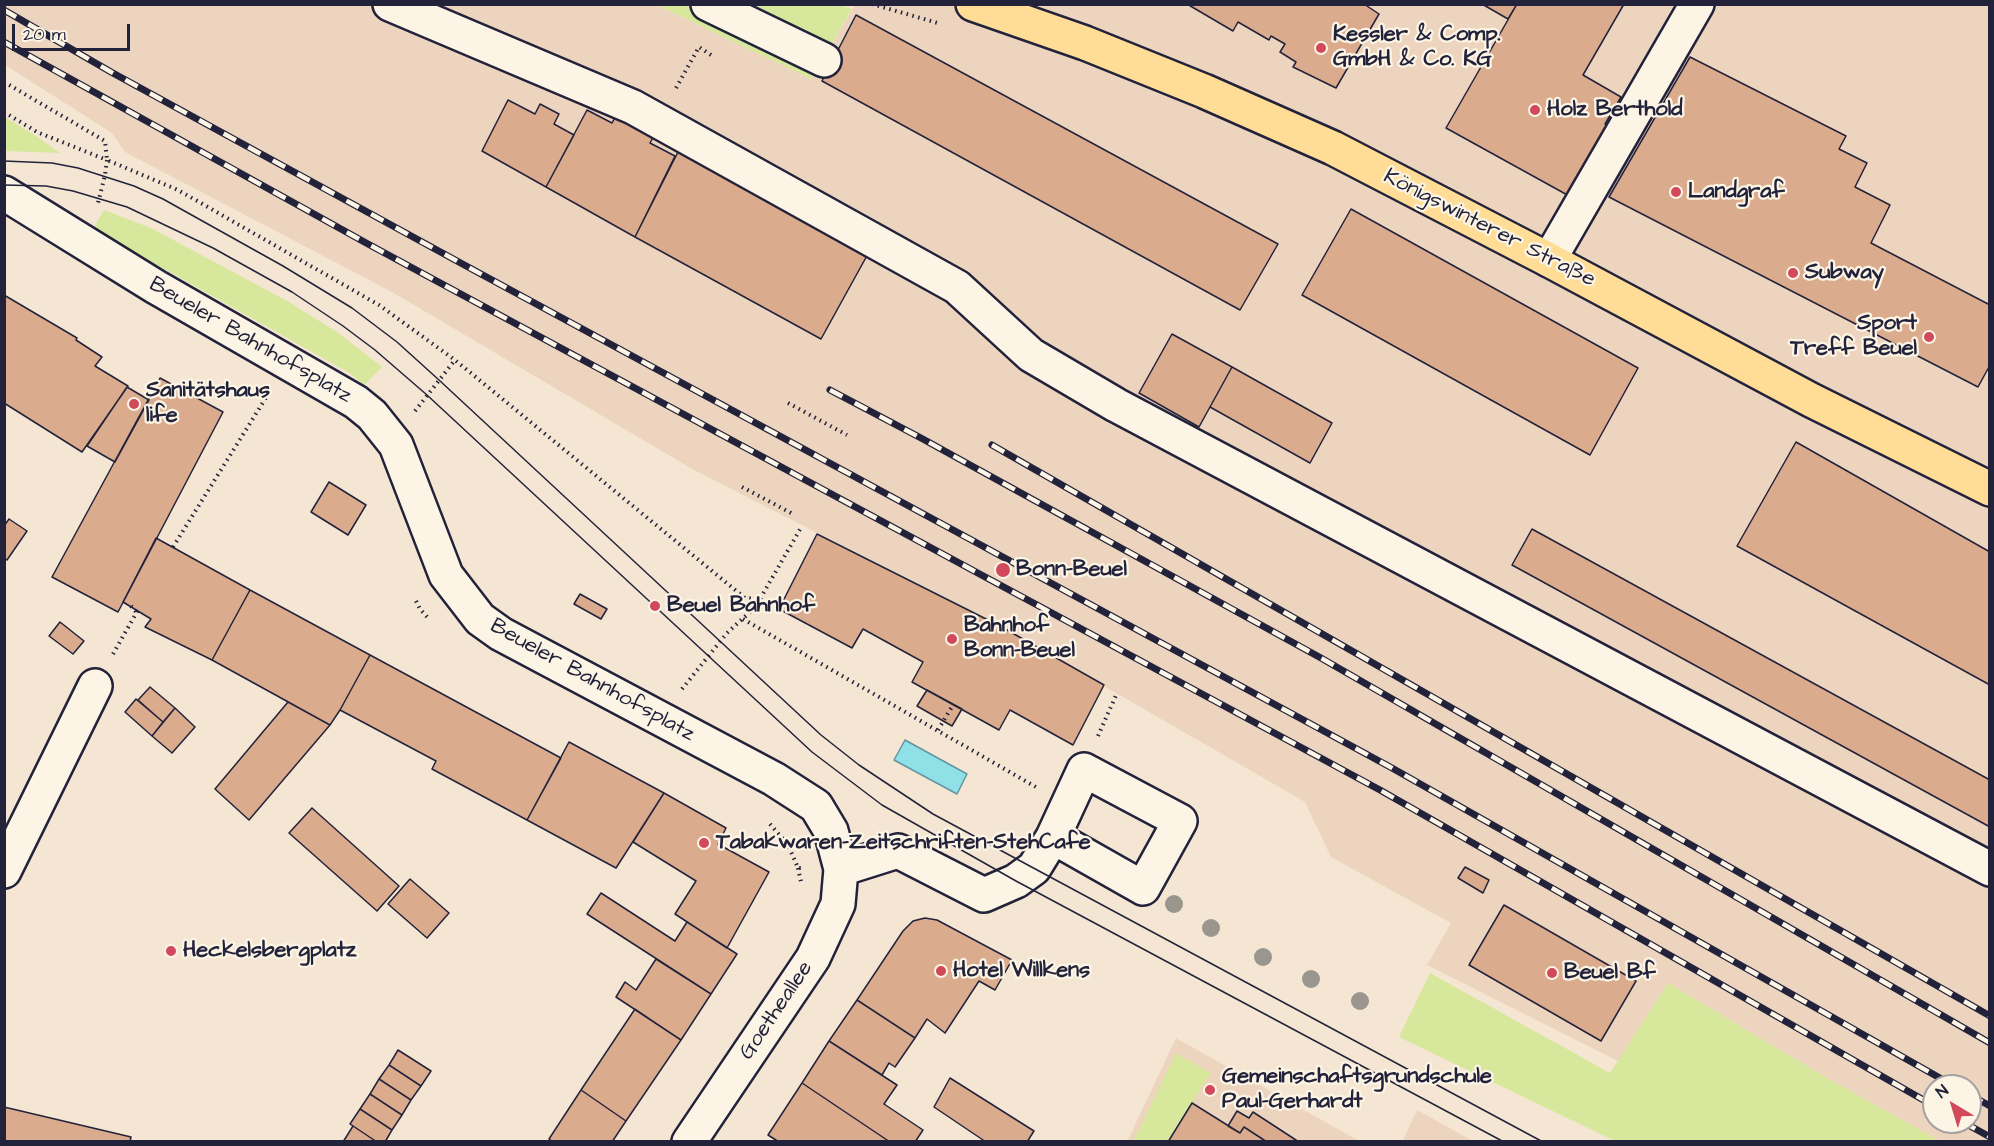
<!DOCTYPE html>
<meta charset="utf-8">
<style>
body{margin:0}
#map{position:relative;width:1994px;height:1146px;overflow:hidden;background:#f5e6d3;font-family:"Architects Daughter",sans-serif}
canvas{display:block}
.frame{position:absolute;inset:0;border:6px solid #22223b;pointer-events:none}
.north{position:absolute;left:1922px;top:1074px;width:60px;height:60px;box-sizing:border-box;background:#fcf5e5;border:2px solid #a5a1a1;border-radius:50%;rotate:322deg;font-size:16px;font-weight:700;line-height:24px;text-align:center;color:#22223b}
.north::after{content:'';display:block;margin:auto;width:21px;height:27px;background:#d1495b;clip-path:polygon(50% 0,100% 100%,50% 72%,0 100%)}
.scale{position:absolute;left:12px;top:24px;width:118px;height:27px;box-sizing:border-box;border:3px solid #22223b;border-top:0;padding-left:8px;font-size:18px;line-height:21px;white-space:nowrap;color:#22223b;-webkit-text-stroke:4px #fcf5e5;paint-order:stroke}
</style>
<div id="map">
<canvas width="1994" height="1146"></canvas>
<div class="frame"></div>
<div class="north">N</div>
<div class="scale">20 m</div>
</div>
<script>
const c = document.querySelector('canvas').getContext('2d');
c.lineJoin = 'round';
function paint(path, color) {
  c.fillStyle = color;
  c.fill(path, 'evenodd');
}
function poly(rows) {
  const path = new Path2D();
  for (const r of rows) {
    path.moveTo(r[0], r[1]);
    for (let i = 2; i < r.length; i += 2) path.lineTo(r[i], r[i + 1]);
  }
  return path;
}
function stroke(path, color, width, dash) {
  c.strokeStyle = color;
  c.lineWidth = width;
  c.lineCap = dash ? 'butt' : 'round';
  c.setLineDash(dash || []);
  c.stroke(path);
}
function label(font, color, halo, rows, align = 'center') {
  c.font = font + ' "Architects Daughter",sans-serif';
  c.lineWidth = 4.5;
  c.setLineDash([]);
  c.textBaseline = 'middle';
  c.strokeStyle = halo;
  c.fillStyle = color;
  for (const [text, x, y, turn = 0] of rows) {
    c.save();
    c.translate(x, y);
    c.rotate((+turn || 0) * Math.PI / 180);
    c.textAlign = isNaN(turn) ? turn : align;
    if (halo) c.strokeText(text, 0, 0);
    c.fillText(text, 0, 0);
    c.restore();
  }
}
const built = poly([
 [4,5,657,5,811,79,855,5,1989,5,1989,1141,1940,1141,1827,1078,1668,983,1618,1061,1427,965,1451,923,1331,857,1305,802,1000,626,694,470,392,292,125,152,112,133,5,65],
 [1934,1086,1970,1086,1970,1122,1934,1122],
 [1176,1038,1359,1141,1127,1142],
 [1417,1110,1473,1141,1405,1141,1403,1140]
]);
const green = poly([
 [837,4,852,9,811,79,657,5],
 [5,117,39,138,60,153,5,151],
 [104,210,151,228,289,302,337,332,382,367,364,385,351,374,97,231,95,225],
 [1430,973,1610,1073,1668,983,1827,1078,1940,1141,1615,1141,1399,1037],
 [1176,1053,1211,1073,1168,1141,1133,1142]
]);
const water = poly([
 [905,740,967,774,957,794,894,760,905,740]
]);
const building = poly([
 [1187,4,1364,4,1379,14,1336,88,1293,67,1296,62,1280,52,1285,44,1271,36,1269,40,1238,22,1233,31,1187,4],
 [1482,4,1517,4,1508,19,1482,4],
 [1517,4,1624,4,1583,75,1621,97,1605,124,1611,128,1571,197,1446,128,1517,4],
 [856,15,1278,244,1240,310,822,81,856,15],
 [1690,57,1846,136,1839,149,1867,163,1855,187,1890,205,1871,243,1990,305,1990,365,1978,387,1609,197,1690,57],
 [508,100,535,114,540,104,559,114,554,124,574,135,546,187,482,151,508,100],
 [621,106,659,127,650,143,675,156,635,237,546,187,587,110,612,123,621,106],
 [679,150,869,252,821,339,635,237,679,150],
 [1351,209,1638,368,1590,455,1302,295,1351,209],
 [4,295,77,338,76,340,102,357,95,366,128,386,82,452,4,403,4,295],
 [1172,334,1232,367,1199,427,1139,393,1172,334],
 [1232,367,1332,423,1310,463,1210,407,1232,367],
 [160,378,223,412,118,612,52,577,160,378],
 [127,387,149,400,115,462,87,446,127,387],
 [1796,442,1990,552,1990,685,1737,546,1796,442],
 [329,482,366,505,348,535,311,512,329,482],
 [9,519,27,531,7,560,4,558,4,526,9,519],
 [1532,529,1990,780,1990,827,1512,565,1532,529],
 [817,534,1000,626,1104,685,1073,745,1010,710,999,730,912,682,923,662,863,629,852,648,779,609,817,534],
 [156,538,250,590,212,660,145,627,151,619,123,602,156,538],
 [250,590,370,655,340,710,330,725,212,660,250,590],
 [580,594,607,609,601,619,574,604,580,594],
 [60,622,84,641,73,654,49,636,60,622],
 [370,655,561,758,527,820,432,769,436,761,340,710,370,655],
 [150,687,175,708,163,722,138,700,150,687],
 [927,690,962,709,952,726,917,706,927,690],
 [136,699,163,722,152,736,125,712,136,699],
 [288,702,330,725,249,820,215,789,288,702],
 [175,708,195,727,172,753,152,736,175,708],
 [569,742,664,793,616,868,527,820,569,742],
 [664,793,726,828,718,844,769,872,727,948,675,914,696,881,633,842,664,793],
 [312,808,399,886,377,911,289,833,312,808],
 [1465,867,1489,880,1483,893,1458,878,1465,867],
 [410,879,449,913,427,938,388,904,410,879],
 [601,893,675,941,687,922,737,954,711,994,587,914,601,893],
 [1504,905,1636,981,1601,1041,1469,965,1504,905],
 [925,918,937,920,1012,960,995,990,979,981,945,1033,927,1019,915,1038,857,1000,903,931,913,921,925,918],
 [656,959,711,994,681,1040,616,997,625,982,636,990,656,959],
 [857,1000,915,1038,895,1067,889,1063,882,1075,829,1041,857,1000],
 [635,1009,681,1040,626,1121,581,1090,635,1009],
 [829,1041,897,1085,884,1104,923,1130,915,1142,890,1142,802,1083,829,1041],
 [398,1050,431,1071,421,1086,389,1065,398,1050],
 [389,1065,421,1086,411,1100,379,1079,389,1065],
 [950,1078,1034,1131,1027,1142,986,1142,934,1107,950,1078],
 [379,1079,411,1100,402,1115,370,1094,379,1079],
 [802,1083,890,1142,779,1142,768,1135,802,1083],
 [581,1090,626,1121,612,1142,553,1142,549,1139,581,1090],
 [370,1094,402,1115,392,1130,360,1109,370,1094],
 [1192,1103,1240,1133,1244,1127,1267,1142,1168,1142,1192,1103],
 [4,1107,131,1137,130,1142,4,1142,4,1107],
 [360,1109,392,1130,385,1142,377,1142,350,1124,360,1109],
 [1237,1111,1249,1118,1253,1112,1299,1142,1267,1142,1244,1127,1240,1133,1228,1126,1237,1111],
 [353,1126,377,1142,343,1142,353,1126]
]);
const path = poly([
 [872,4,941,24],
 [4,82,105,141,107,160,178,190,379,305,455,360,745,598,760,599],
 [676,88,699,47,711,55],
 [4,112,37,132,107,160,105,175,97,207],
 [788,403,847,435],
 [415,411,455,360],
 [742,487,793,514],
 [173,547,267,396],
 [416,601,420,609,429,619],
 [131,606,137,613],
 [743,619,1036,787],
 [113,654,138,610],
 [682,689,727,633,750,612,760,599,802,526],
 [938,730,953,705],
 [1098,736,1117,693],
 [770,824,788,845,798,868,804,868],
 [798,868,801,882]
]);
const minor = poly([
 [390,4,633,107,957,287,1031,355,1116,405,1990,869],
 [708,4,824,60],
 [4,193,156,287,356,402,372,415,396,445,446,575,480,619,501,634,774,779,816,806,831,831,841,869,838,904,813,958,689,1142],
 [1549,260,1697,4],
 [841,869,898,851,984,895,1016,881,1034,868,1053,837,1084,770,1180,821,1143,888,1053,837],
 [4,871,95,686]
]);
const major = poly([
 [973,4,1085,43,1204,91,1333,148,1549,260,1811,400,1990,489]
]);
const tram = poly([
 [4,161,52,163,78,168,134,186,163,199,283,266,352,308,397,342,439,380,821,735,859,765,933,814,1543,1142],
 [4,185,46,186,73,191,127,207,213,248,292,292,343,326,375,350,427,395,812,752,882,805,1016,881,1504,1142]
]);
const rail = poly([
 [4,10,111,72,457,261,1392,768,1954,1086],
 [4,42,368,244,1380,790,1934,1106],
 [830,390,921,438,1321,658,1990,1043],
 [992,445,1990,1016],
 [1970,1095,1990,1106],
 [1963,1122,1990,1137]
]);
const trees = [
 [1174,904],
 [1211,928],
 [1263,957],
 [1311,979],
 [1360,1001]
];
const markers = [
 [1321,48,6,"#d1495b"],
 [1535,110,6,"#d1495b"],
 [1676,192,6,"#d1495b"],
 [1793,273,6,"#d1495b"],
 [1929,337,6,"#d1495b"],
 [134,404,6,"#d1495b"],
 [1003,570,8,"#d1495b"],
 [655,606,6,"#d1495b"],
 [952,639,6,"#d1495b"],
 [704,843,6,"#d1495b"],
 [171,951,6,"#d1495b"],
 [941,971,6,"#d1495b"],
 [1552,973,6,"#d1495b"],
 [1210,1090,6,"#d1495b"]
];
const poiNames = [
 ["Kessler & Comp.",1333,35],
 ["GmbH & Co. KG",1333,60],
 ["Holz Berthold",1547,110],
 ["Landgraf",1688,192],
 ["Subway",1805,273],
 ["Sport",1917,324,"right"],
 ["Treff Beuel",1917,349,"right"],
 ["Sanitätshaus",146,391],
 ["life",146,416],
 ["Bonn-Beuel",1016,570],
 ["Beuel Bahnhof",667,606],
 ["Bahnhof",964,626],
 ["Bonn-Beuel",964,651],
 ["Tabakwaren-Zeitschriften-StehCafe",716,843],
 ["Heckelsbergplatz",183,951],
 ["Hotel Willkens",953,971],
 ["Beuel Bf",1564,973],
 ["Gemeinschaftsgrundschule",1222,1077],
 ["Paul-Gerhardt",1222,1102]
];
const streetNames = [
 ["Königswinterer Straße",1489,229,27],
 ["Beueler Bahnhofsplatz",250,341,30],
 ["Beueler Bahnhofsplatz",592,681,29],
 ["Goetheallee",777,1011,-56]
];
paint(built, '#edd4be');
paint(green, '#d7e79b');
paint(water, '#8fe1e7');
stroke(water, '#6395a2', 1.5);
paint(building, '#dbab8d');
stroke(building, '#22223b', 1.5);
stroke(minor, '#22223b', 38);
stroke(major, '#22223b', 38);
stroke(path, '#22223b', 4, [1.5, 4.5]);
stroke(minor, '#fcf5e5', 33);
stroke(major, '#ffdd96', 33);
stroke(tram, '#22223b', 1.5);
stroke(rail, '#22223b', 7);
stroke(rail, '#fcf5e5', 4.5, [14]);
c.fillStyle = '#9a958d';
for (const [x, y] of trees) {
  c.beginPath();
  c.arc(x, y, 9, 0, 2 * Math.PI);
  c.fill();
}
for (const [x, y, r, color] of markers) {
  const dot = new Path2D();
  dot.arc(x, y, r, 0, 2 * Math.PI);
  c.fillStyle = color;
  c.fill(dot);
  stroke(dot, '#fcf5e5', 2);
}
label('bold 22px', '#22223b', '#fcf5e5', poiNames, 'left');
label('22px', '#22223b', '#fcf5e5', streetNames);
</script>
